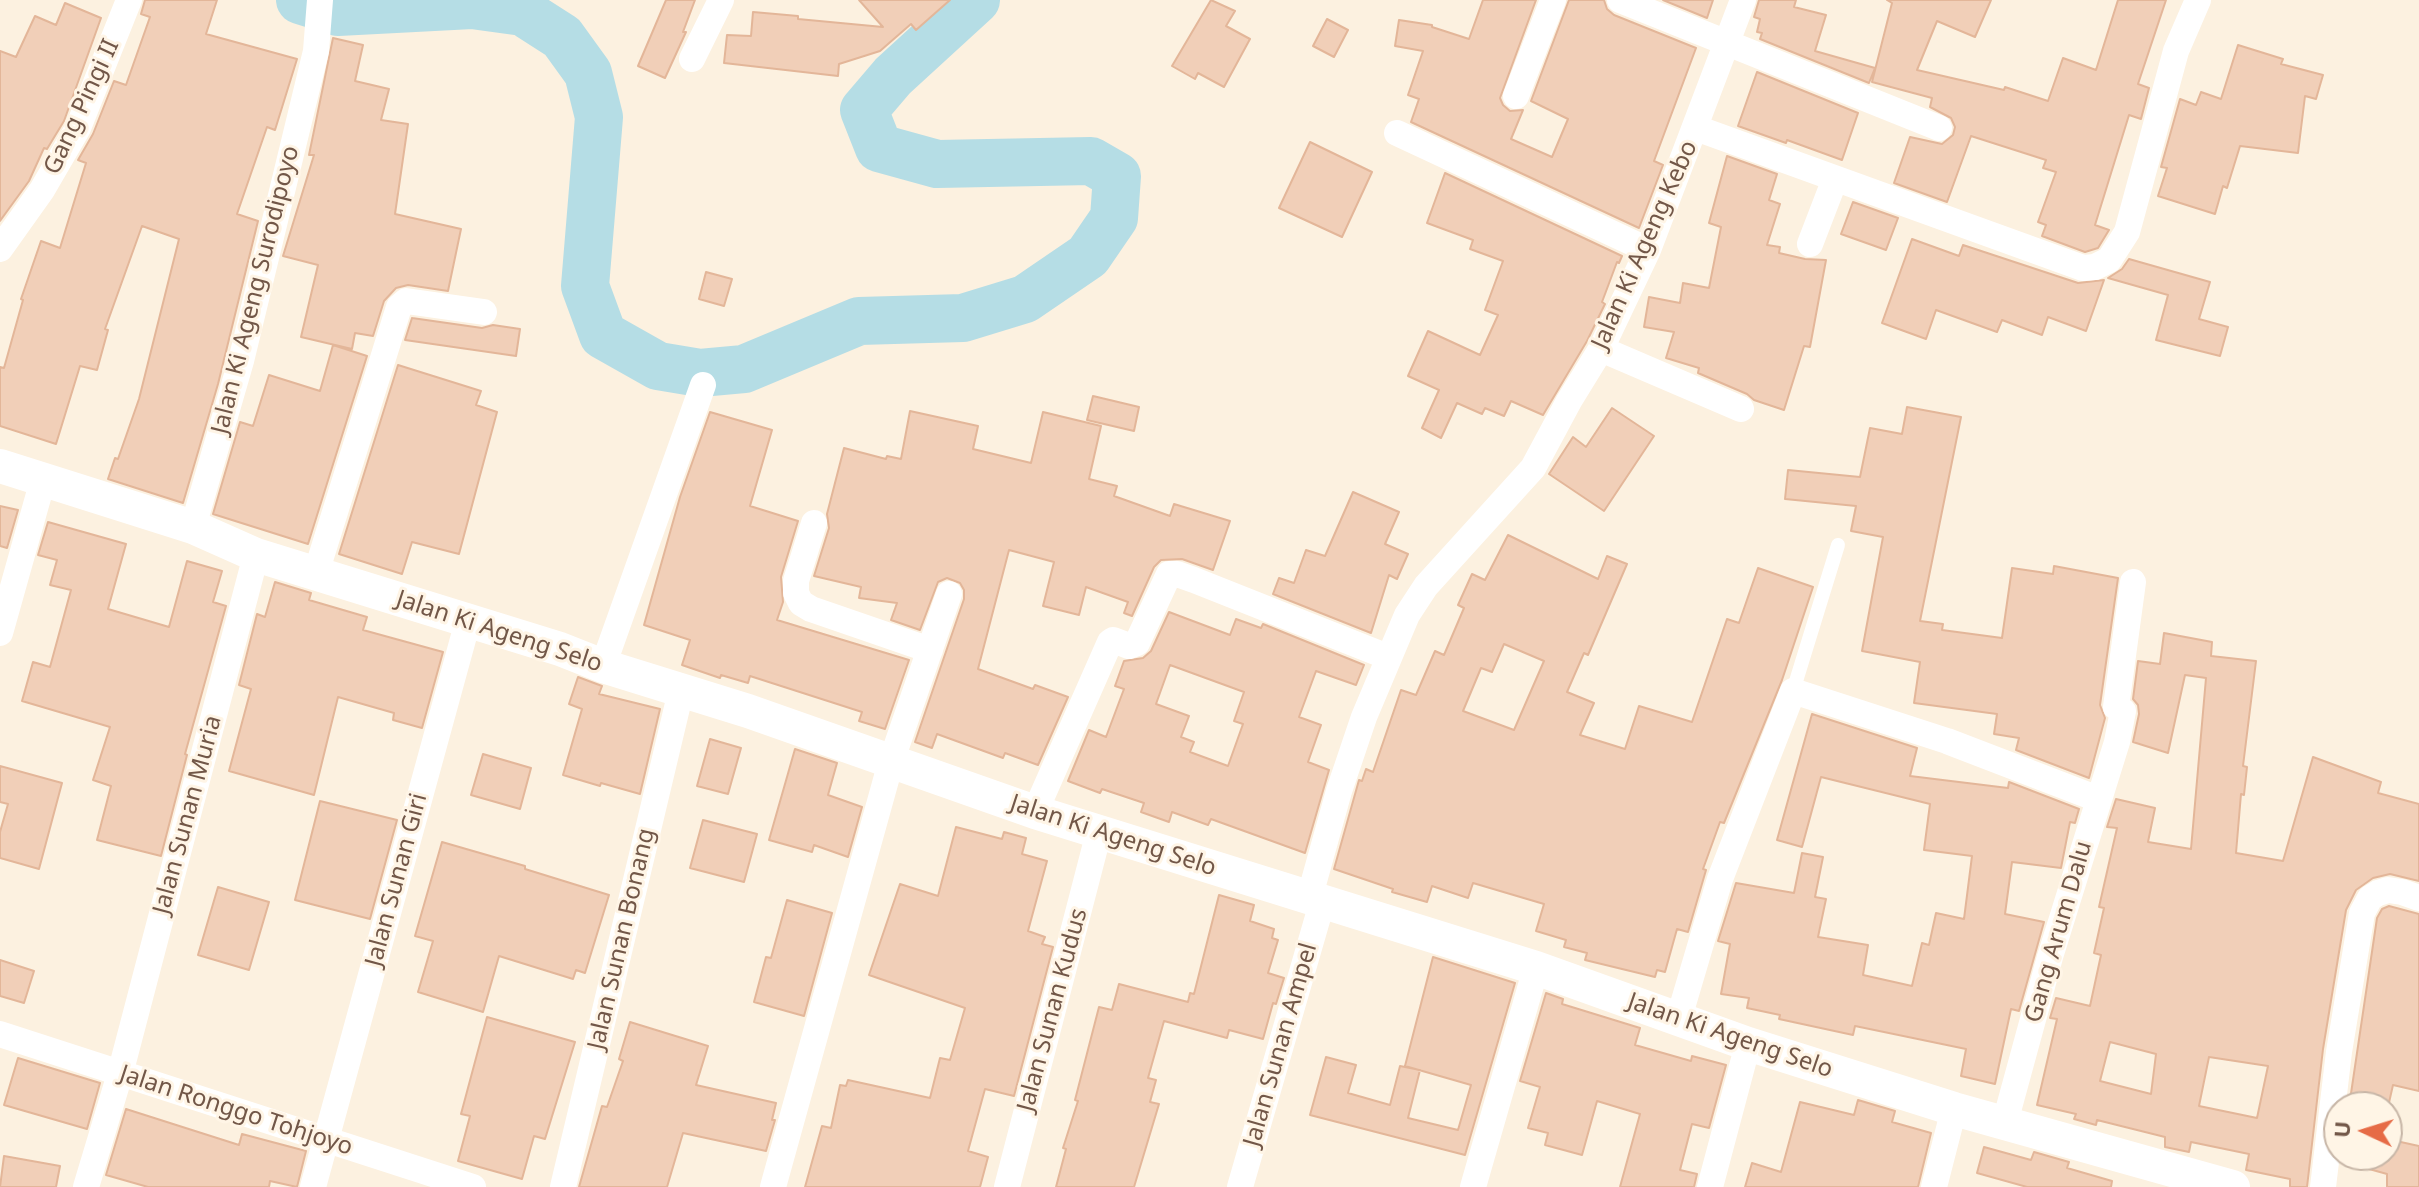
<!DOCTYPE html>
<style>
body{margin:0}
#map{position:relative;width:2419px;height:1187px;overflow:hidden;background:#fcf1e0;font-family:"Noto Sans",sans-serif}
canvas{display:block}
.north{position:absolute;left:2323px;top:1091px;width:80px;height:80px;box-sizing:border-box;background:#fff5e6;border:2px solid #c7b6a7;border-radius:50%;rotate:274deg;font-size:22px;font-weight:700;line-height:32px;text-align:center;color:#725748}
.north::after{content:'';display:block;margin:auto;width:28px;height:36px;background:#e66b46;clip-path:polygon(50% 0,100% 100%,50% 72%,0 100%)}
</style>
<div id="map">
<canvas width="2419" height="1187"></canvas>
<div class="north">U</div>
</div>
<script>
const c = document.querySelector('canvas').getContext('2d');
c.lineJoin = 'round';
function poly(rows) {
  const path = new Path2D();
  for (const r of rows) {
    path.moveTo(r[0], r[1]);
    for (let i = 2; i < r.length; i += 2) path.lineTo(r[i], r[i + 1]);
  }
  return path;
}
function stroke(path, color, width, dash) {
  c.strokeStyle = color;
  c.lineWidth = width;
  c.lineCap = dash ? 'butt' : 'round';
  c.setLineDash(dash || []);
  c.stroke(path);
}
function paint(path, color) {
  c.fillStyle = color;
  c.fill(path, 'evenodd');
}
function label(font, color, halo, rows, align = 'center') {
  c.font = font + ' "Noto Sans",sans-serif';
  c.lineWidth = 6;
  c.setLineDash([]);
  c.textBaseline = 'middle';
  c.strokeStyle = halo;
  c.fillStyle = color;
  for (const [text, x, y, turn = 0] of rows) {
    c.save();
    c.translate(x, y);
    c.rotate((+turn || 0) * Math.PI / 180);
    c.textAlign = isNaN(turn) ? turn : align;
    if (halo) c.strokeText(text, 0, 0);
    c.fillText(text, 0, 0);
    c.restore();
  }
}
const river = poly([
 [300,0,338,12,472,5,523,12,562,37,588,73,599,117,585,286,603,335,658,366,700,373,744,369,859,321,963,318,1025,299,1088,256,1114,218,1117,176,1091,161,937,164,879,148,864,110,893,76,976,0]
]);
const building = poly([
 [145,0,217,0,206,34,297,59,275,130,267,127,237,214,258,221,218,384,183,503,108,479,115,458,118,459,139,399,179,239,142,226,105,329,108,330,97,370,80,366,56,444,0,426,0,367,4,368,23,300,21,299,41,241,60,248,86,163,78,160,93,134,114,81,126,85,150,17,141,14,145,0],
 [666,0,695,0,683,32,686,32,665,78,638,66,666,0],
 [859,0,950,0,916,30,911,24,880,51,839,64,838,76,724,63,727,35,751,36,753,12,798,16,798,19,883,27,859,0],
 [1211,0,1235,11,1226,26,1250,39,1224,87,1198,73,1195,79,1172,66,1211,0],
 [1483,0,1536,0,1500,98,1503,105,1510,111,1523,110,1511,139,1552,157,1568,119,1531,101,1569,0,1604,0,1607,9,1614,15,1696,48,1654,161,1663,165,1639,228,1411,122,1419,99,1408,95,1423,51,1395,46,1399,20,1432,25,1432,27,1469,39,1483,0],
 [1663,0,1713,0,1707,18,1663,0],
 [1759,0,1796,0,1794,7,1826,15,1815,51,1875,68,1869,83,1760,39,1762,33,1757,32,1760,19,1754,17,1759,0],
 [1887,0,1991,0,1975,37,1937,21,1917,70,2004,90,2005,87,2048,101,2063,58,2096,70,2118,0,2166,0,2138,84,2149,88,2141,119,2129,115,2095,225,2109,230,2098,248,2085,252,2042,236,2046,225,2038,222,2056,172,2043,168,2046,160,1971,136,1947,202,1894,183,1910,137,1942,144,1953,135,1955,127,1951,118,1930,107,1932,98,1872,82,1892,3,1887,0],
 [65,3,101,18,64,121,47,149,44,148,29,181,0,221,0,51,16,57,35,16,56,25,65,3],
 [1327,19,1348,30,1334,57,1313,46,1327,19],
 [333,38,363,45,355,81,389,89,381,120,408,124,395,214,461,229,448,291,408,285,396,288,384,301,373,336,355,333,352,349,301,337,318,265,283,256,314,155,309,155,333,38],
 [2238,45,2283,59,2281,64,2323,75,2316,99,2305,96,2298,153,2240,146,2227,188,2223,186,2215,214,2158,196,2167,168,2161,167,2180,99,2196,105,2201,92,2221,99,2238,45],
 [1757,72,1858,113,1842,160,1787,140,1786,143,1738,126,1757,72],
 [1310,142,1372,172,1342,237,1279,208,1310,142],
 [1727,156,1777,174,1769,200,1780,204,1767,245,1780,247,1779,253,1805,259,1826,260,1810,347,1804,346,1784,410,1754,400,1747,394,1698,373,1699,368,1666,358,1674,332,1644,327,1649,297,1680,303,1683,283,1709,288,1721,227,1709,223,1727,156],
 [1445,173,1622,256,1619,263,1617,262,1602,302,1605,304,1587,341,1543,415,1511,401,1504,416,1485,408,1482,414,1457,403,1441,438,1422,428,1439,390,1408,376,1428,331,1480,355,1498,315,1485,310,1503,261,1470,249,1473,240,1427,223,1445,173],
 [1853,202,1898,218,1886,250,1841,234,1853,202],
 [1912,239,1959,256,1963,245,2078,283,2104,280,2086,331,2048,317,2042,335,2002,320,1997,332,1936,310,1926,339,1882,323,1912,239],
 [2129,259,2210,282,2199,319,2228,327,2220,356,2156,340,2168,295,2108,278,2122,269,2129,259],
 [706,272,732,279,724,306,699,299,706,272],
 [412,318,482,328,493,325,520,329,516,356,405,340,412,318],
 [333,345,367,356,308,544,213,514,240,422,253,426,269,375,320,391,333,345],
 [398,365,481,391,476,405,497,412,459,554,412,542,402,574,339,554,398,365],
 [1093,396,1139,407,1134,431,1087,420,1093,396],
 [1907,407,1961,417,1920,621,1943,624,1942,630,2002,638,2012,568,2053,574,2054,566,2118,578,2100,705,2105,718,2089,778,2016,750,2019,738,1994,734,1997,714,1914,703,1920,662,1862,651,1883,537,1851,531,1856,506,1785,499,1788,470,1860,477,1870,428,1902,434,1907,407],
 [1612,408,1654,436,1604,511,1549,474,1573,437,1586,447,1612,408],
 [910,411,978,426,973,449,1031,463,1043,412,1101,426,1089,479,1117,486,1114,496,1170,516,1174,504,1230,521,1213,570,1182,559,1161,560,1154,567,1132,616,1124,613,1128,602,1086,587,1079,615,1043,606,1054,562,1009,550,978,669,1033,689,1035,685,1068,697,1038,765,1005,753,1003,758,937,734,932,748,915,742,964,599,964,590,960,583,947,578,938,582,920,630,891,620,897,603,859,598,861,587,814,576,829,528,827,514,844,448,886,459,887,456,901,459,910,411],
 [710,412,772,430,750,506,798,521,781,577,783,602,777,620,909,660,885,729,859,721,862,712,750,676,748,683,721,675,720,678,682,665,690,640,644,625,680,497,710,412],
 [1353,492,1399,512,1385,544,1408,554,1397,579,1389,575,1371,633,1273,594,1279,578,1294,583,1306,550,1325,556,1353,492],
 [0,506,18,510,7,548,0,546,0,506],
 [48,522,126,544,108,609,169,627,187,561,222,571,213,602,226,606,185,754,187,755,161,856,97,840,111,786,93,780,110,727,22,701,33,662,50,667,71,590,50,585,57,560,38,555,48,522],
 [1508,535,1598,579,1607,556,1627,564,1588,655,1584,653,1567,692,1594,703,1580,735,1625,749,1639,706,1692,722,1727,619,1739,623,1758,568,1813,587,1782,680,1724,823,1720,822,1703,869,1706,870,1688,932,1677,929,1665,972,1657,970,1655,977,1585,960,1587,953,1564,947,1566,940,1536,931,1544,904,1473,883,1468,898,1432,886,1427,902,1392,892,1393,889,1334,869,1359,780,1362,781,1366,769,1373,772,1401,690,1416,695,1435,651,1444,655,1464,608,1458,605,1472,574,1485,580,1508,535],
 [1504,644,1544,661,1514,730,1463,711,1481,668,1492,672,1504,644],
 [275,582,311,593,309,600,367,617,363,630,443,652,422,728,393,720,394,713,338,697,314,795,229,771,251,689,239,685,257,614,265,617,275,582],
 [1169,612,1230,635,1236,619,1261,628,1263,624,1364,665,1356,685,1316,671,1299,717,1321,725,1308,762,1329,770,1305,853,1211,819,1208,825,1172,812,1169,822,1141,812,1144,803,1102,789,1100,793,1068,781,1089,730,1106,737,1124,689,1115,686,1124,661,1143,658,1151,651,1169,612],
 [1170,665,1244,692,1234,721,1243,724,1228,766,1190,752,1194,742,1181,737,1189,716,1156,704,1170,665],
 [2164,633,2212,642,2211,656,2256,661,2243,766,2247,767,2244,795,2241,794,2236,853,2283,861,2313,757,2381,782,2378,793,2419,804,2419,881,2390,874,2373,878,2356,890,2346,910,2323,1049,2307,1187,2290,1187,2290,1179,2246,1170,2249,1154,2191,1142,2189,1152,2165,1147,2165,1137,2097,1120,2096,1125,2074,1119,2076,1114,2037,1105,2057,1019,2050,1018,2056,998,2090,1006,2101,955,2094,953,2104,908,2099,907,2117,828,2107,827,2116,799,2155,808,2148,842,2191,849,2206,678,2185,675,2168,753,2133,742,2139,714,2138,705,2133,699,2138,661,2160,664,2164,633],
 [2110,1042,2156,1054,2151,1094,2100,1081,2110,1042],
 [2209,1057,2268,1066,2257,1118,2199,1106,2209,1057],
 [578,677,602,686,599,694,660,709,640,794,601,783,600,786,563,775,582,709,569,704,578,677],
 [1812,714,1917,748,1910,776,2008,788,2009,782,2079,809,2075,823,2070,822,2061,868,2012,862,2005,914,2044,922,2019,1011,2011,1009,1995,1084,1961,1076,1966,1049,1855,1026,1853,1035,1779,1019,1780,1015,1747,1008,1749,998,1721,994,1730,944,1718,941,1736,883,1794,893,1802,853,1823,857,1815,897,1826,899,1818,937,1868,945,1863,975,1912,986,1922,943,1929,945,1936,913,1964,919,1972,856,1924,850,1930,804,1821,777,1802,847,1777,840,1812,714],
 [710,739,741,748,728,794,697,786,710,739],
 [795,749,837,763,828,795,862,807,848,857,814,845,812,852,769,840,795,749],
 [483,754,531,768,520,809,471,795,483,754],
 [0,766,62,783,39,869,0,858,0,832,8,804,0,802,0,766],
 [320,801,397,820,370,919,295,900,320,801],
 [703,820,757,834,744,882,690,868,703,820],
 [956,827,1002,839,1004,832,1026,838,1022,854,1047,861,1028,931,1045,937,1042,944,1053,947,1014,1096,985,1089,968,1151,988,1157,980,1187,805,1187,822,1126,831,1128,840,1085,846,1086,848,1080,930,1098,940,1058,950,1060,965,1008,869,975,900,884,938,896,956,827],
 [442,842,525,866,525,869,609,895,585,973,576,970,573,979,499,956,483,1012,418,992,433,941,415,936,442,842],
 [218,887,269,902,249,970,198,955,218,887],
 [1219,895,1254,905,1250,921,1274,929,1272,938,1278,940,1268,973,1284,978,1276,1004,1273,1003,1263,1039,1229,1030,1227,1038,1164,1021,1148,1078,1156,1080,1150,1102,1159,1104,1134,1187,1056,1187,1066,1149,1063,1148,1078,1101,1075,1100,1099,1007,1112,1010,1119,984,1188,1002,1190,993,1194,994,1219,895],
 [787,900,832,913,804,1016,754,1002,766,957,771,958,787,900],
 [2389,906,2419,914,2419,1091,2393,1085,2388,1107,2349,1107,2377,918,2382,909,2389,906],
 [1433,957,1515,983,1465,1155,1310,1115,1326,1057,1356,1065,1348,1093,1390,1105,1400,1066,1420,1070,1408,1118,1458,1130,1471,1085,1405,1066,1433,957],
 [0,960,34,971,24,1003,0,996,0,960],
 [1546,993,1563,999,1562,1004,1640,1028,1635,1045,1691,1061,1692,1056,1726,1065,1709,1128,1692,1124,1680,1170,1697,1174,1694,1187,1620,1187,1640,1114,1597,1101,1582,1155,1545,1145,1548,1133,1528,1128,1540,1087,1520,1081,1546,993],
 [487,1017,575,1042,545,1139,534,1136,522,1179,458,1161,470,1116,461,1114,487,1017],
 [630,1022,708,1046,696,1085,776,1103,772,1120,775,1120,766,1151,683,1133,667,1187,579,1187,602,1106,607,1107,623,1061,619,1059,630,1022],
 [18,1058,100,1083,87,1129,4,1105,18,1058],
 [1858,1100,1895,1111,1892,1122,1931,1133,1918,1187,1745,1187,1752,1163,1781,1172,1800,1102,1854,1115,1858,1100],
 [126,1109,239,1145,242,1134,306,1151,297,1187,270,1181,269,1187,148,1187,106,1175,126,1109],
 [2387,1139,2419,1146,2419,1187,2387,1187,2387,1174,2344,1162,2345,1155,2387,1155,2387,1139],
 [1984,1147,2031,1160,2034,1152,2069,1162,2067,1168,2112,1181,2111,1187,2027,1187,1977,1173,1984,1147],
 [4,1156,60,1166,56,1187,0,1187,4,1156]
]);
const service = poly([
 [1793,691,1838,545]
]);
const minor = poly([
 [1620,0,1939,128],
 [692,59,721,0],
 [1516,96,1553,0],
 [1696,128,2083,268,2095,267,2109,260,2127,232,2176,51,2198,0],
 [1397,133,1648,250],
 [1810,244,1835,179],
 [0,249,42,190,78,128,129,0],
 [1601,349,1741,409],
 [814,523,796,581,796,593,801,603,811,609,930,650],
 [193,527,241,361,316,51,320,0],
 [316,573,399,307,406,301,484,312],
 [0,633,43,480],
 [603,666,703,385],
 [1035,812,1110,642,1113,640,1129,646,1137,643,1169,574,1177,574,1194,580,1388,657],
 [1309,899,1339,791,1364,717,1407,615,1426,586,1533,468,1569,401,1601,349,1648,250,1743,0],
 [1678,1021,1720,879,1793,691,1947,741,2098,799],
 [0,1034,473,1187],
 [2005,1122,2050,957,2117,742,2123,711,2116,707,2133,582],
 [86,1187,120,1074,256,555],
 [313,1187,468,621],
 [563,1187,681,691],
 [773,1187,891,762,949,594],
 [1007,1187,1099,832],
 [1240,1187,1322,903],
 [1473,1187,1536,968],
 [1710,1187,1748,1044],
 [1934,1187,1954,1109],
 [2323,1187,2339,1052,2362,913,2370,898,2378,893,2388,890,2402,892,2419,898]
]);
const tertiary = poly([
 [0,466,193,527,256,555,560,649,603,666,748,711,1035,812,1536,968,1748,1044,1954,1109,2233,1187]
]);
const streetNames = [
 ["Gang Pingi II",82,107,-65],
 ["Jalan Ki Ageng Kebo",1645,245,-66],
 ["Jalan Ki Ageng Surodipoyo",256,290,-76],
 ["Jalan Ki Ageng Selo",499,632,18],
 ["Jalan Sunan Muria",188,815,-75],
 ["Jalan Ki Ageng Selo",1113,836,18],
 ["Jalan Sunan Giri",397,880,-75],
 ["Gang Arum Dalu",2059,932,-74],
 ["Jalan Sunan Bonang",622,939,-77],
 ["Jalan Sunan Kudus",1053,1010,-75],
 ["Jalan Ki Ageng Selo",1730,1036,19],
 ["Jalan Sunan Ampel",1281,1045,-74],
 ["Jalan Ronggo Tohjoyo",236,1111,18]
];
stroke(river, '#b5dde5', 48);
paint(building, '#f1cfb8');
stroke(building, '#e3b699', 2);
stroke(service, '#fff', 14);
stroke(minor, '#fff', 26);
stroke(tertiary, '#fff', 34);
label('24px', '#725748', '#fff5e6', streetNames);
</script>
